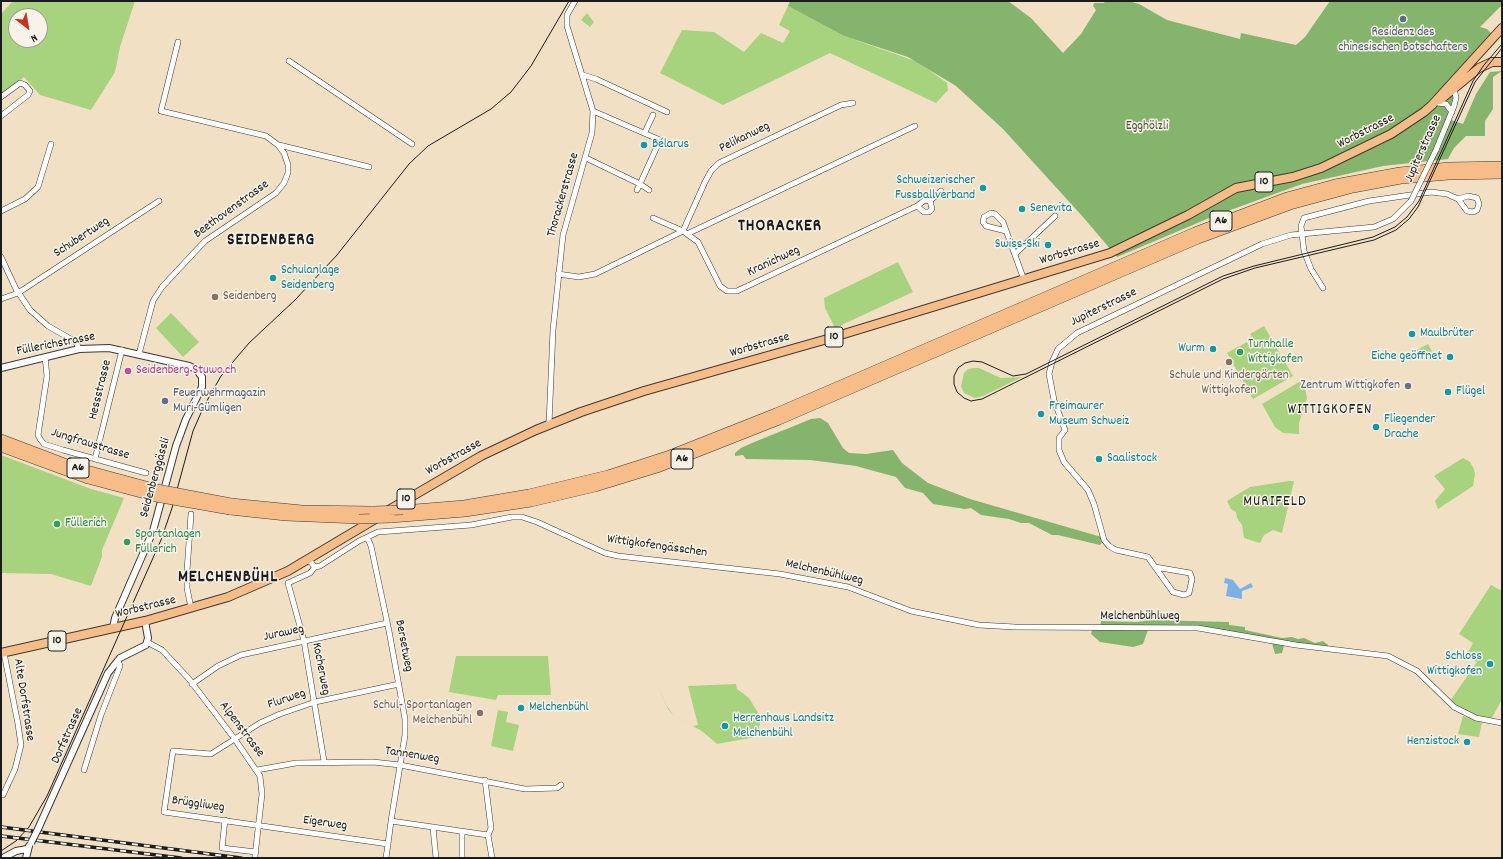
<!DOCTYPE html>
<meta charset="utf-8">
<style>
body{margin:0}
#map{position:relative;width:1503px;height:859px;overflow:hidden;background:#f2e0c5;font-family:Dekko,sans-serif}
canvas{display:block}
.frame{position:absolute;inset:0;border:2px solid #1c1c1c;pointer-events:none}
.north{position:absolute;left:8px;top:8px;width:40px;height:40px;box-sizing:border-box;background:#f7f3e8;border:1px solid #9f9d96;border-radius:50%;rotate:149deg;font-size:11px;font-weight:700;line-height:16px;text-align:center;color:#1c1c1c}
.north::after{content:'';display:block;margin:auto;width:14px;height:18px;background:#c8321e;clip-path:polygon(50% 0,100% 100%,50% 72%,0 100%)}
</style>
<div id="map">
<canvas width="1503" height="859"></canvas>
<div class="frame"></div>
<div class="north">N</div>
</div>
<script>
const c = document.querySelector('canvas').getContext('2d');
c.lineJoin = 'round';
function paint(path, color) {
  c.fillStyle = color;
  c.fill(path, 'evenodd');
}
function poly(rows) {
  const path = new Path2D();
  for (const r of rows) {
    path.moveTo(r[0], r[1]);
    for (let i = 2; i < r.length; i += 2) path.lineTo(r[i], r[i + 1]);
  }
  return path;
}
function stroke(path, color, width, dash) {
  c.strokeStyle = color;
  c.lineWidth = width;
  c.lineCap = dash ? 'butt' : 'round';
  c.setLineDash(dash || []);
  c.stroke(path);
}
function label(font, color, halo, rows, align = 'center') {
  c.font = font + ' Dekko,sans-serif';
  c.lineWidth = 3;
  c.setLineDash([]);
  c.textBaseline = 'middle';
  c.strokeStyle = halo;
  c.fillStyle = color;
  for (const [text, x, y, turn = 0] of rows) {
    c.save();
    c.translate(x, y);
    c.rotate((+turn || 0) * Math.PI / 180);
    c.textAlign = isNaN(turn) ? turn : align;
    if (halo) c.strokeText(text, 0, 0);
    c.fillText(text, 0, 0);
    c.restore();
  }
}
const green = poly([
 [13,1,135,1,120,47,115,72,91,110,40,95,24,77,1,95,1,14],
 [16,16,40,16,40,40,16,40],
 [788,6,844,36,918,62,947,83,948,90,936,103,830,53,723,105,660,73,682,30,714,32,744,52,761,33,783,43,790,31,779,25],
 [587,13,594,22,590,27,581,20],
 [898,262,913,292,835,328,825,308,824,298],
 [171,313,199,342,183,357,156,328],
 [1264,326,1293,376,1253,399,1227,353,1247,342,1251,349,1257,345,1250,334],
 [1428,344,1432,351,1422,358,1417,350],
 [974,368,979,368,1001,378,1022,377,983,396,975,398,964,393,961,386,964,373,968,369],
 [1299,382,1302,382,1305,388,1307,398,1299,423,1299,434,1283,433,1275,427,1262,404],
 [1,455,91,489,124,498,102,550,102,557,91,586,51,574,1,573],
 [1463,458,1470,462,1474,469,1475,474,1473,486,1438,509,1435,501,1445,489,1434,476],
 [1289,481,1294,481,1282,533,1273,530,1264,535,1260,543,1244,538,1242,525,1237,518,1236,512,1231,509,1227,501,1250,487],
 [1491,585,1502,591,1502,699,1491,720,1469,713,1450,701,1477,662,1466,656,1473,643,1459,634],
 [456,656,548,656,551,695,498,695,496,700,449,692],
 [657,684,688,686,736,684,737,689,749,698,760,716,760,724,756,737,717,744,702,731,674,716,667,706],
 [657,684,688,686,698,725,693,726,674,716,668,709],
 [498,710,508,712,506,722,519,725,513,751,491,746],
 [1463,716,1482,722,1479,737,1458,734]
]);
const forest = poly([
 [790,1,1008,1,1031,18,1063,53,1081,34,1096,10,1093,6,1094,3,1104,3,1105,1,1129,1,1139,4,1167,20,1240,39,1241,33,1296,45,1305,37,1330,1,1502,1,1502,5,1480,27,1487,29,1494,36,1447,87,1454,94,1448,119,1463,124,1476,94,1490,72,1502,71,1493,77,1493,109,1485,121,1485,136,1466,136,1454,148,1448,159,1383,166,1302,184,1214,216,1117,257,1083,217,1003,129,956,86,908,57,844,36,788,6],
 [820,418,828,423,843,448,849,453,866,454,893,450,902,463,928,483,970,499,1098,536,1102,535,1104,540,1100,545,1058,535,1052,535,1029,523,1021,523,1009,519,981,515,971,508,965,509,933,504,923,493,905,488,896,477,856,466,810,460,746,459,743,455,735,456,735,453,741,448,752,443,811,419],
 [1151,620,1229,622,1229,625,1245,627,1245,630,1282,638,1292,637,1298,639,1304,638,1315,643,1323,641,1328,645,1329,648,1285,642,1282,653,1275,654,1271,640,1240,633,1149,627,1143,644,1133,647,1100,642,1091,634,1092,630,1100,629,1101,621,1137,622]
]);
const water = poly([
 [1225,578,1233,580,1240,589,1251,583,1253,587,1242,591,1242,599,1226,596,1228,584,1224,583]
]);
const minor = poly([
 [289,61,412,144],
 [583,75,596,79,667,112],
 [1,97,20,83,25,85,30,91,28,95,1,116],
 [1438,103,1446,104,1452,112],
 [645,132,653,115],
 [660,140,669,144],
 [279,145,369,167],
 [1436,150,1454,106,1456,98,1454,88],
 [586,158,640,184,660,140,593,111],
 [637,190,640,184,649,190],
 [930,201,941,191],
 [1,211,25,199,38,187,51,144],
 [653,218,683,231,705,182,711,171,719,163,841,105,853,103],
 [1006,231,986,226,983,222,984,217,991,213,995,214,1003,222,1024,280],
 [687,234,915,126],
 [1015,254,1055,216],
 [1,257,16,289,30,310,48,326,76,342,79,349],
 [558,274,579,277,595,274,683,231,698,242,720,286,727,291,737,291,917,206,924,212,929,212,932,209,930,201,925,200,917,206],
 [1323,288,1311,269,1304,251,1301,226,1304,218,1369,201,1431,192,1447,194,1458,199,1467,211,1473,212,1477,210,1479,204,1477,198,1468,196,1458,199],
 [1,299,18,293,159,201],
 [139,354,153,301,162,287,205,241,276,193,284,183,288,173,288,165,284,153,278,145,266,136,161,111,178,42],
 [45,357,47,376,38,435,40,439,44,444,63,450,146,473],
 [549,424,553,330,563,235,592,133,593,111,567,26,567,15,575,1],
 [95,459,122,350],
 [367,537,371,546,389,631,405,719,405,735,391,821],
 [308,559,315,567,320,566,359,541,378,532,471,525,512,517,522,517,537,522,605,553,618,556,780,574,827,583,848,587,911,611,979,625,1015,627,1198,628,1296,645,1388,656,1417,671,1454,707,1476,718,1502,723],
 [315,567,310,573,288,583,304,641,324,761],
 [1155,567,1190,573,1192,579,1189,593,1184,595,1173,592,1155,567,1148,557,1116,550,1109,546,1104,540,1094,504,1088,490,1064,462,1059,450,1059,438,1065,430,1054,400,1049,374,1052,362,1058,349,1077,333,1262,244,1291,235,1374,227,1393,219,1411,201],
 [191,608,187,588,187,571,191,514],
 [147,642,162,650,189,679,234,738,260,776,262,794,255,856],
 [192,684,218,666,241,655,387,623],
 [399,684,315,702,280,714,260,723,211,754,173,751,164,812,388,844,391,821,488,835],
 [84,770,101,715,120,666,118,660],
 [257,770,296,763,373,762,400,765,525,789,557,788,561,785],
 [485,780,491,828,488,835,492,858],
 [3,795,15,769,21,745,18,724,4,653],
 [225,820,222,848,256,852],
 [433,828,436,858],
 [462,832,462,858],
 [386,858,388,844]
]);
const tertiary = poly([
 [1,368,79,349,109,348,189,366,196,369,202,377,202,387,186,419,176,446,153,531,115,618,113,628],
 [38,829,108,673,120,658,146,645,148,638,145,621],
 [3,858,16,851,27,849],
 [26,858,29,846]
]);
const primary = poly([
 [1440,100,1479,68,1492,62,1502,62],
 [387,511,481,456,536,430,581,412,644,391,824,340,1110,253,1188,215,1236,188,1293,177,1321,168,1391,134,1424,112,1432,105,1502,28],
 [1,653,145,621,228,597,288,571,377,518]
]);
const motorway = poly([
 [1,439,72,466,157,489],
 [1,447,88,479,156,497],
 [231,503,302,510,373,511],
 [230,510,286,516,359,519],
 [403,510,464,505,529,494,608,475,670,455,776,413,1195,232,1287,197,1335,184,1400,172,1449,167,1502,166],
 [391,518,465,512,531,502,595,487,657,468,779,420,1198,239,1290,205,1353,188,1401,179,1449,175,1502,174]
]);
const tram = poly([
 [1502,44,1484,65,1473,81,1419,201,1407,217,1395,227,1373,237,1254,266,1223,276,1026,374,1013,376,982,362,973,361,965,363,958,368,954,376,954,384,957,392,964,398,971,401,982,399,1223,279,1255,268,1374,240,1396,230,1409,219,1418,207,1475,82,1502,48],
 [1,851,16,841,29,827,47,796,161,540,172,508,193,431,204,406,221,376,249,343,295,300,337,255,409,164,428,146,491,109,511,92,531,66,569,1]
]);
const rail = poly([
 [1,827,241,858],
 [1,836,181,858]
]);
const minorBridge = poly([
 [1411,201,1436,150]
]);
const tertiaryBridge = poly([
 [31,843,38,829]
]);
const motorwayBridge = poly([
 [157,489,231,503],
 [156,497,230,510],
 [373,511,403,510],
 [359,519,391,518]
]);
const markers = [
 [1403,19,4,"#5c6f8a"],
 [644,145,4,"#0f9aa8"],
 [983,188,4,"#0f9aa8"],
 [1022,209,4,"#0f9aa8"],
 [1048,245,4,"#0f9aa8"],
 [273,278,4,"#0f9aa8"],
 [215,297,4,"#8d6e63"],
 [1412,334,4,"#0f9aa8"],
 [1213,349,4,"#0f9aa8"],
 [1240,352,4,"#2e9e5b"],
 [1450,357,4,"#0f9aa8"],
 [1229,362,4,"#8d6e63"],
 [128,371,4,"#d1479c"],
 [1408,386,4,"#6b7280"],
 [1448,392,4,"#0f9aa8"],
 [165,401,4,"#5c6f8a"],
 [1041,414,4,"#0f9aa8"],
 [1376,427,4,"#0f9aa8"],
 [1099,459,4,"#0f9aa8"],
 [57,524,4,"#2e9e5b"],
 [127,542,4,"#2e9e5b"],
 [1490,664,4,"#0f9aa8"],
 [521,708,4,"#0f9aa8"],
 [480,713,4,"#8d6e63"],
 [725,726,4,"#0f9aa8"],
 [1467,742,4,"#0f9aa8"]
];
const shields = [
 [1264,182,18],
 [1221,221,22],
 [834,337,18],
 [682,459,22],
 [78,468,22],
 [406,499,18],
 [57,641,18]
];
const shieldNames = [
 ["10",1264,182],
 ["A6",1221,221],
 ["10",834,337],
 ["A6",682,459],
 ["A6",78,468],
 ["10",406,499],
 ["10",57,641]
];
const serviceNames = [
 ["Residenz des",1403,33],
 ["chinesischen Botschafters",1403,48],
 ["Feuerwehrmagazin",173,394,"left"],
 ["Muri-Gümligen",173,409,"left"]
];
const parkNames = [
 ["Egghölzli",1147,127]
];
const streetNames = [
 ["Worbstrasse",1366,132,-27],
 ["Pelikanweg",745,138,-26],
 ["Jupiterstrasse",1424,149,-66],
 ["Thorackerstrasse",564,195,-74],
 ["Beethovenstrasse",232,210,-36],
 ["Schubertweg",82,238,-33],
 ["Worbstrasse",1070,253,-17],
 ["Kranichweg",774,262,-25],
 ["Jupiterstrasse",1104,308,-26],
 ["Füllerichstrasse",56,345,-11],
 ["Worbstrasse",760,346,-16],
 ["Hessstrasse",101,390,-76],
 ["Jungfraustrasse",90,445,17],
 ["Worbstrasse",454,458,-29],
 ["Seidenberggässli",156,478,-74],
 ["Wittigkofengässchen",657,547,8],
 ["Melchenbühlweg",824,573,13],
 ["Worbstrasse",146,608,-14],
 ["Melchenbühlweg",1140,617],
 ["Juraweg",284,634,-12],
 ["Bersetweg",403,646,79],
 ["Kocherweg",320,669,79],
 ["Alte Dorfstrasse",23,700,81],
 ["Flurweg",287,700,-19],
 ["Alpenstrasse",241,730,53],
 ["Dorfstrasse",68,736,-66],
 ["Tannenweg",412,756,9],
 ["Brüggliweg",198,805,8],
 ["Eigerweg",325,824,8]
];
const cultureNames = [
 ["Bélarus",652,145],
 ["Schweizerischer",975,181,"right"],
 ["Fussballverband",975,196,"right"],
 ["Senevita",1030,209],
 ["Swiss-Ski",1040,245,"right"],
 ["Schulanlage",281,271],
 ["Seidenberg",281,286],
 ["Maulbrüter",1420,334],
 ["Wurm",1205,349,"right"],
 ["Eiche geöffnet",1442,357,"right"],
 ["Flügel",1456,392],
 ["Freimaurer",1049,407],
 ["Museum Schweiz",1049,422],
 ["Fliegender",1384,420],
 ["Drache",1384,435],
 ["Saalistock",1107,459],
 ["Schloss",1482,657,"right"],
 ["Wittigkofen",1482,672,"right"],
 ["Melchenbühl",529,708],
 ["Herrenhaus Landsitz",733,719],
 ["Melchenbühl",733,734],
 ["Henzistock",1459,742,"right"]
];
const educationNames = [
 ["Seidenberg",223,297],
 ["Schule und Kindergärten",1229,376,"center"],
 ["Wittigkofen",1229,391,"center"],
 ["Schul- Sportanlagen",472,706,"right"],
 ["Melchenbühl",472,721,"right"]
];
const leisureNames = [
 ["Turnhalle",1248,345],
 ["Wittigkofen",1248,360],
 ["Füllerich",65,524],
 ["Sportanlagen",135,535],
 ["Füllerich",135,550]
];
const hotelNames = [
 ["Seidenberg Stuwo.ch",136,371]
];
const worshipNames = [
 ["Zentrum Wittigkofen",1400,386]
];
const quarterNames = [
 ["WITTIGKOFEN",1330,411],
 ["MURIFELD",1275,503]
];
const districtNames = [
 ["THORACKER",780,228],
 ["SEIDENBERG",271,242],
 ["MELCHENBÜHL",228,579]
];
paint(green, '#a7d27e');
paint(forest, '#85b46d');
paint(water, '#7ab1e9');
stroke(minor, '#3c3935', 6);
stroke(tertiary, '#3c3935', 8);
stroke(primary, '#3c3935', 10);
stroke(motorway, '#3c3935', 10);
stroke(minor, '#fff', 5);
stroke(tertiary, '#fff', 6);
stroke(primary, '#f7bd88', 8);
stroke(motorway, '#f7bd88', 9);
stroke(tram, '#1c1c1c', 1);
stroke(rail, '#1c1c1c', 3.5);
stroke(rail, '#f7f3e8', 2, [6]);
stroke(minorBridge, '#3c3935', 6, []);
stroke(tertiaryBridge, '#3c3935', 8, []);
stroke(motorwayBridge, '#3c3935', 10, []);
stroke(minorBridge, '#fff', 5);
stroke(tertiaryBridge, '#fff', 6);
stroke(motorwayBridge, '#f7bd88', 9);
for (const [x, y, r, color] of markers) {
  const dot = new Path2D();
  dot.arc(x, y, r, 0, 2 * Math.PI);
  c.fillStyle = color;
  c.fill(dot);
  stroke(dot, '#f7f3e8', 1.5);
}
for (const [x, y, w] of shields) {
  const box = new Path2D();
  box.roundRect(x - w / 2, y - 10, w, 20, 3);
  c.fillStyle = '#f7f3e8';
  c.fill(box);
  stroke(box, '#1c1c1c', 1);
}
label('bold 12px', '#1c1c1c', null, shieldNames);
label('13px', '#4e5e75', '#f7f3e8', serviceNames);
label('13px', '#465339', '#f7f3e8', parkNames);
label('13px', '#1c1c1c', '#f7f3e8', streetNames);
label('13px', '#0d838f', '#f7f3e8', cultureNames, 'left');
label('13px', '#785e54', '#f7f3e8', educationNames, 'left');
label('13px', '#27864d', '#f7f3e8', leisureNames, 'left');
label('13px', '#b23c85', '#f7f3e8', hotelNames, 'left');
label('13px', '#5b616d', '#f7f3e8', worshipNames, 'right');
c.letterSpacing = '1px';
label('15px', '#1c1c1c', '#f7f3e8', quarterNames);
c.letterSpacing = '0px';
c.letterSpacing = '1px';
label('bold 17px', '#1c1c1c', '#f7f3e8', districtNames);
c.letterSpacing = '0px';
</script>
